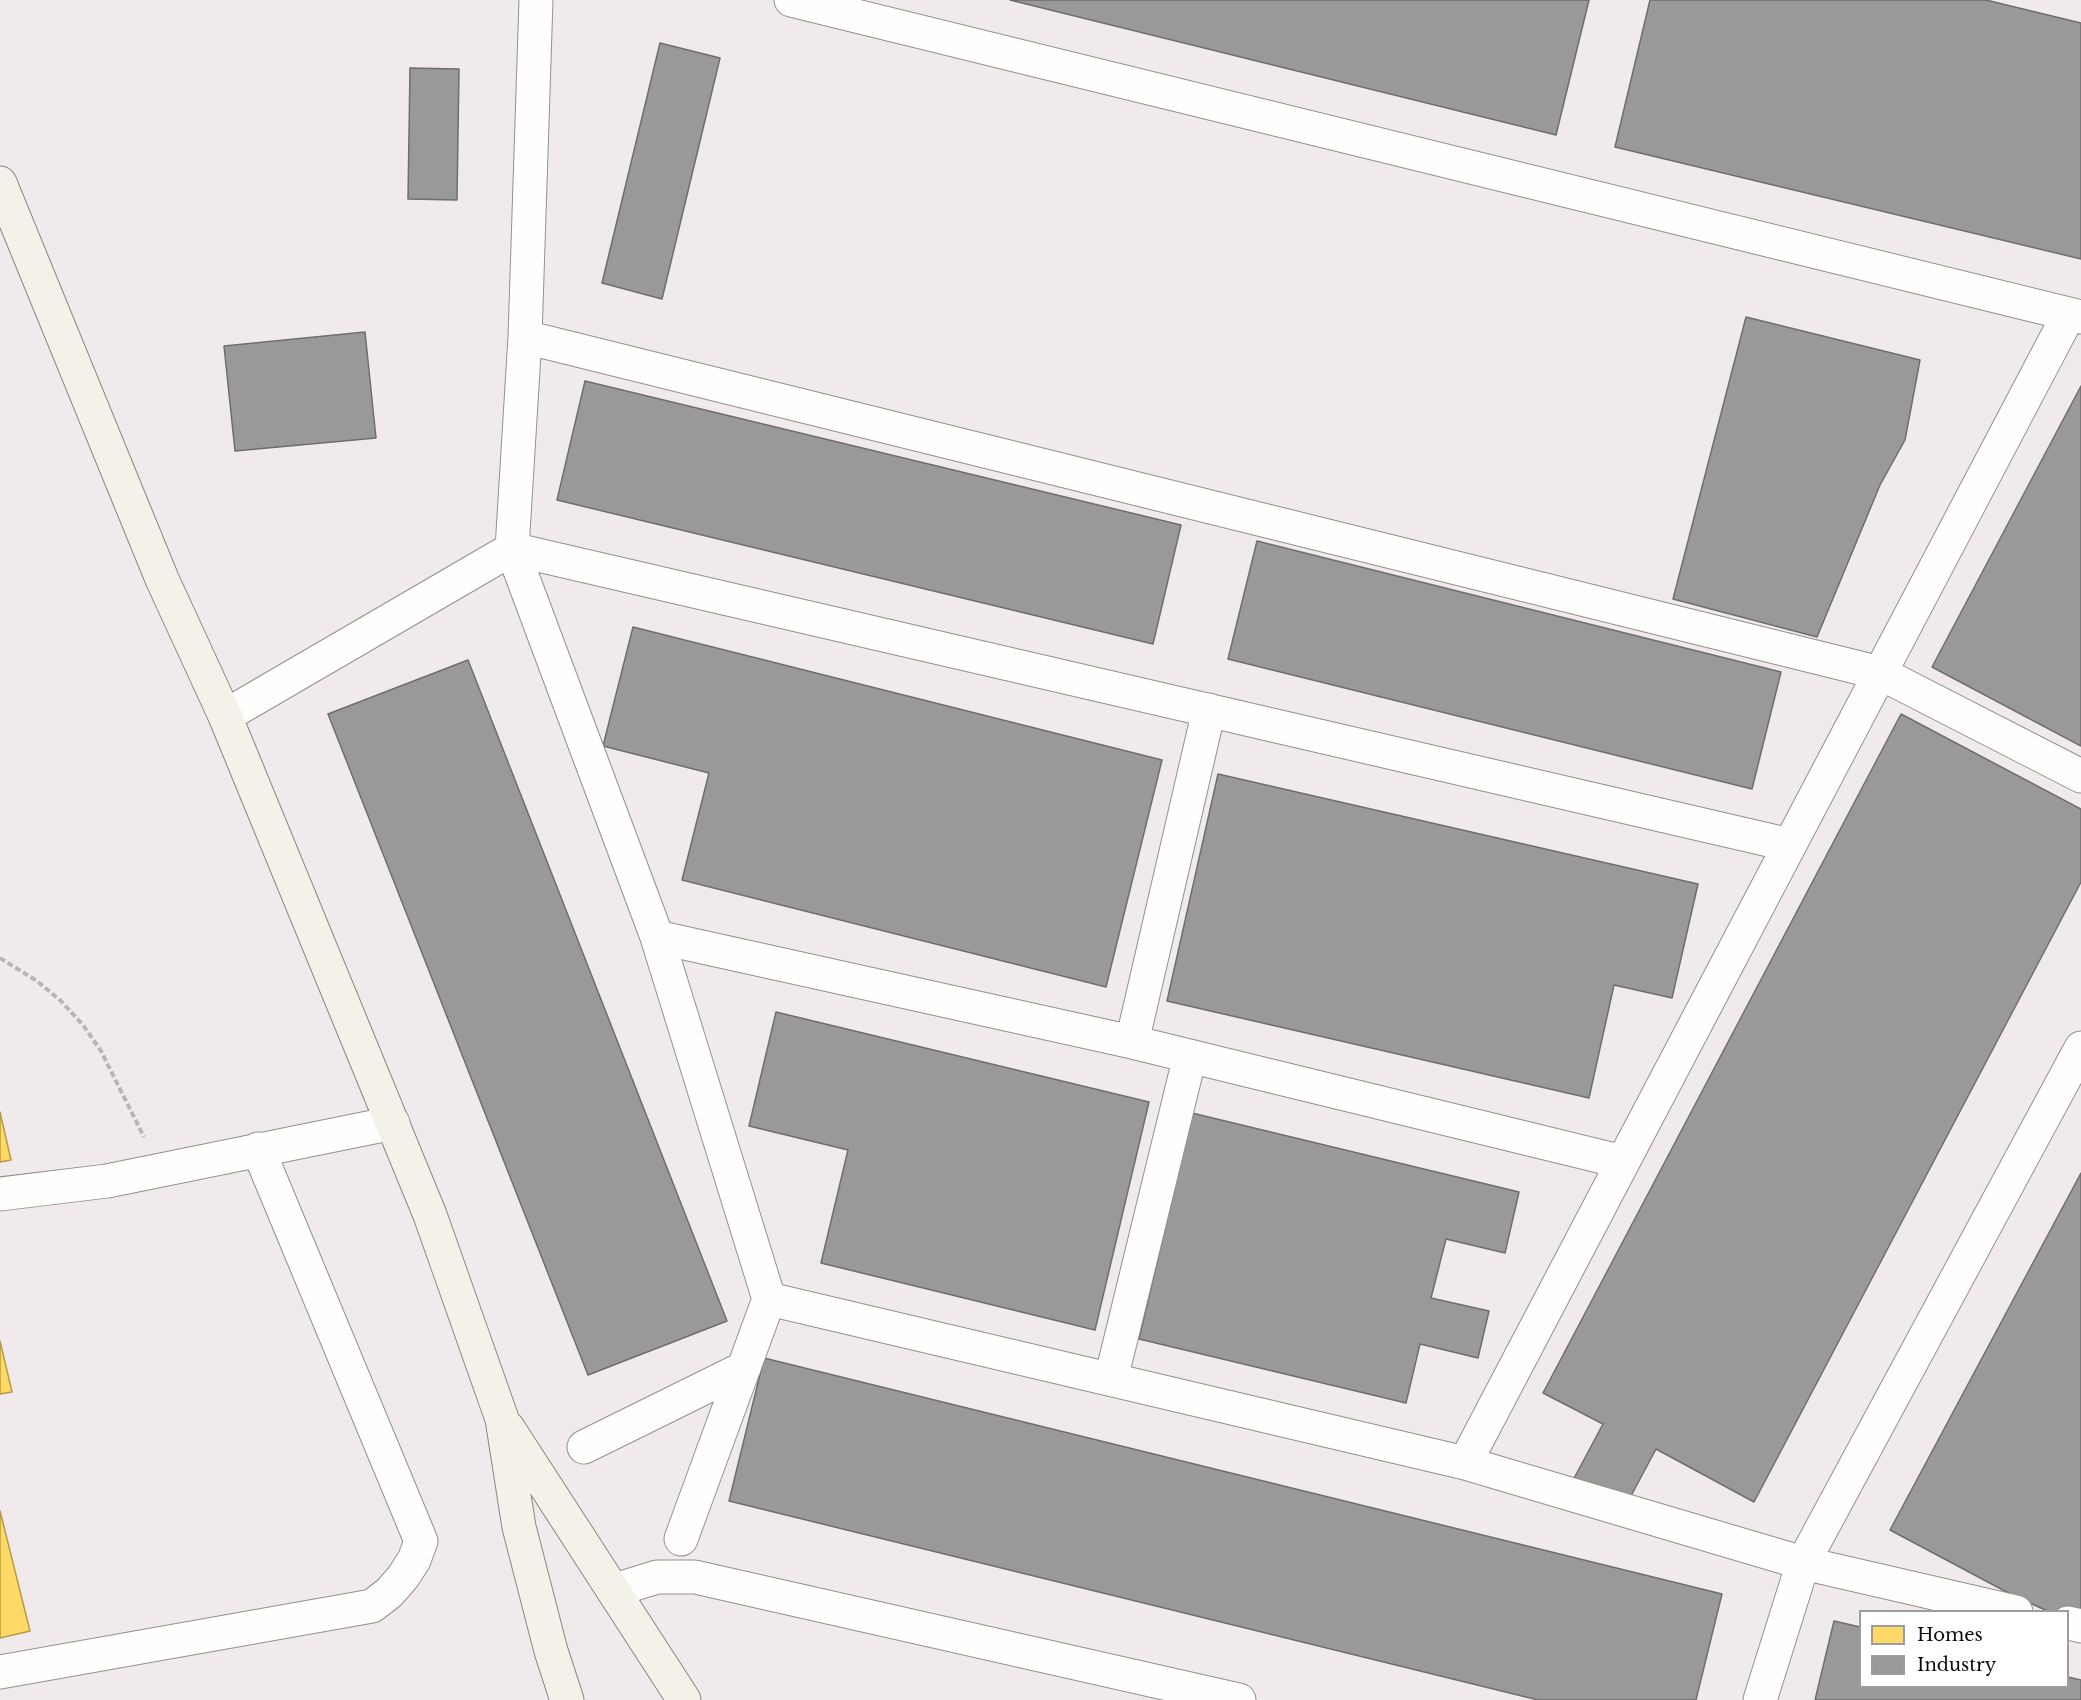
<!DOCTYPE html>
<style>
body{margin:0}
#map{position:relative;width:2081px;height:1700px;overflow:hidden;background:#faf7ee;font-family:"Libre Baskerville",serif}
canvas{display:block}
.legend{position:absolute;left:1859px;top:1610px;width:210px;height:78px;box-sizing:border-box;background:#fff;border:2px solid #9d9d9d;margin:0;padding:8px 10px;list-style:none;font-size:18px;color:#0b0b0b}
.legend li{display:flex;align-items:center;gap:12px;height:30px}
.legend b{width:30px;border:2px solid #9d9d9d}
</style>
<div id="map">
<canvas width="2081" height="1700"></canvas>
<ul class="legend">
<li><b style="height:16px;background:#ffd966"></b>Homes</li>
<li><b style="height:16px;background:#999"></b>Industry</li>
</ul>
</div>
<script>
const c = document.querySelector('canvas').getContext('2d');
c.lineJoin = 'round';
function paint(path, color) {
  c.fillStyle = color;
  c.fill(path, 'evenodd');
}
function poly(rows) {
  const path = new Path2D();
  for (const r of rows) {
    path.moveTo(r[0], r[1]);
    for (let i = 2; i < r.length; i += 2) path.lineTo(r[i], r[i + 1]);
  }
  return path;
}
function stroke(path, color, width, dash) {
  c.strokeStyle = color;
  c.lineWidth = width;
  c.lineCap = dash ? 'butt' : 'round';
  c.setLineDash(dash || []);
  c.stroke(path);
}
const industrial = poly([
 [0,0,2081,0,2081,1700,0,1700],
 [1860,1612,2068,1612,2068,1686,1860,1686]
]);
const homes = poly([
 [0,1112,11,1160,0,1162,0,1112],
 [0,1341,12,1392,0,1394,0,1341],
 [0,1511,30,1631,0,1638,0,1511]
]);
const industry = poly([
 [1010,0,1589,0,1556,135,1010,0],
 [1650,0,1986,0,2081,23,2081,259,1615,147,1650,0],
 [660,43,720,58,662,299,602,283,660,43],
 [410,68,459,69,457,200,408,199,410,68],
 [1746,317,1920,360,1905,440,1880,485,1817,637,1673,599,1746,317],
 [365,332,376,438,235,451,224,346,365,332],
 [585,381,1181,525,1153,644,557,500,585,381],
 [2081,386,2081,746,1932,667,2081,386],
 [1257,541,1781,672,1752,789,1228,659,1257,541],
 [633,627,1162,760,1106,987,682,880,709,773,603,746,633,627],
 [468,660,727,1321,588,1375,328,714,468,660],
 [1901,714,2081,809,2081,882,1754,1502,1656,1449,1624,1509,1572,1482,1603,1424,1543,1393,1901,714],
 [1218,774,1698,884,1672,998,1614,985,1589,1098,1167,1001,1218,774],
 [776,1012,1149,1102,1095,1330,821,1263,848,1150,749,1126,776,1012],
 [1192,1113,1519,1192,1505,1253,1446,1239,1431,1298,1489,1311,1478,1358,1420,1344,1406,1403,1139,1339,1192,1113],
 [2081,1173,2081,1615,2068,1612,2050,1612,2016,1597,1890,1530,2081,1173],
 [764,1358,1722,1594,1696,1700,1538,1700,729,1501,764,1358],
 [1834,1621,1860,1627,1860,1686,2068,1686,2068,1677,2081,1680,2081,1700,1815,1700,1834,1621]
]);
const path = poly([
 [0,958,37,981,61,1001,83,1025,101,1051,144,1137]
]);
const street = poly([
 [536,0,525,337,512,549,657,937,769,1299,681,1539],
 [791,0,2081,317],
 [525,337,1880,673,2081,776],
 [225,716,512,549,1790,845],
 [657,937,1132,1042,1623,1162,2069,314],
 [1132,1042,1209,710],
 [0,1194,107,1181,393,1123],
 [769,1299,1465,1463,1803,1563,2016,1612],
 [1111,1379,1190,1056],
 [584,1447,744,1368],
 [1465,1463,1623,1162],
 [615,1590,657,1577,695,1577,1239,1700],
 [2068,1623,2081,1626],
 [0,1672,372,1606,389,1593,403,1577,414,1560,421,1541,258,1149],
 [1760,1700,1803,1563,2081,1048]
]);
const secondary = poly([
 [0,183,162,579,225,716,430,1215,502,1419,519,1527,551,1651,567,1700],
 [508,1428,684,1700]
]);
paint(industrial, '#f0eaec');
paint(homes, '#ffd966');
stroke(homes, '#b69b4b', 1.5);
paint(industry, '#999');
stroke(industry, '#6e6e6e', 1.5);
stroke(street, '#93918d', 35);
stroke(secondary, '#898884', 35);
stroke(path, '#b7b6b5', 4, [6, 3]);
stroke(street, '#fefefc', 33);
stroke(secondary, '#f4f1e8', 33);
</script>
